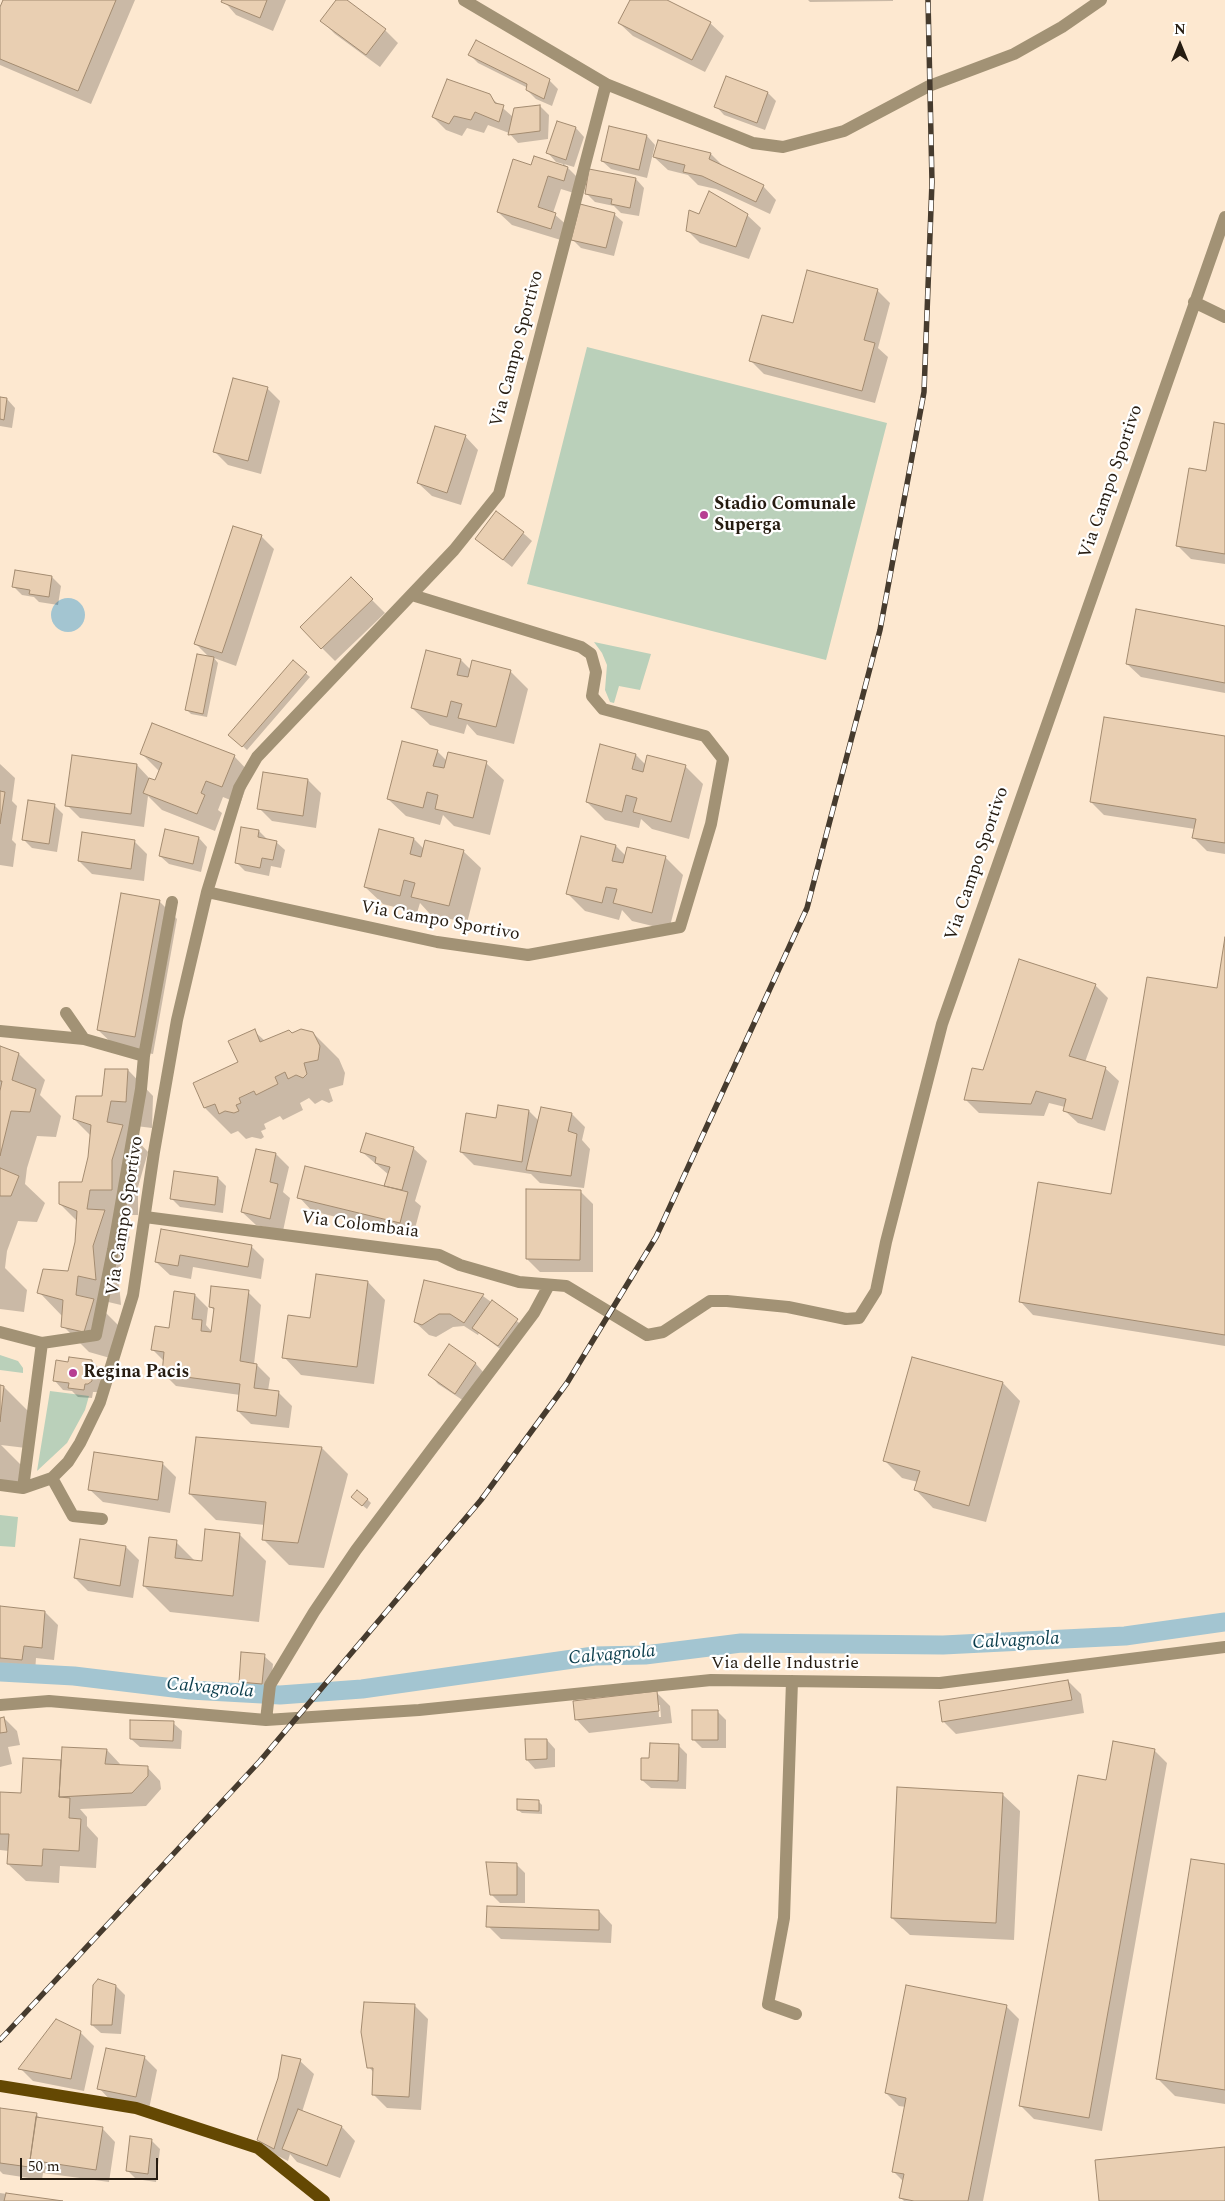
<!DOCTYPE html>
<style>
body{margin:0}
#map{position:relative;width:1225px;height:2201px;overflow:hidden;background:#fde8d0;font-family:Spectral,serif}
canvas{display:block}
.north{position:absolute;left:1155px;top:20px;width:50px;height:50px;-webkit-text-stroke:4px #fff;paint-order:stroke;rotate:0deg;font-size:14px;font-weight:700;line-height:20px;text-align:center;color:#261c11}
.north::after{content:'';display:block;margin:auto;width:18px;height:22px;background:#261c11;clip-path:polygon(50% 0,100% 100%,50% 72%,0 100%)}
.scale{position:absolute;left:20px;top:2158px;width:138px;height:22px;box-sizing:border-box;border:2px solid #261c11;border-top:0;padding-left:6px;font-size:15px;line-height:18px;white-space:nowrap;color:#261c11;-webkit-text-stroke:4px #fff;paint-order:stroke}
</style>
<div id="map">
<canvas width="1225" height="2201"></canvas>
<div class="north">N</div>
<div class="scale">50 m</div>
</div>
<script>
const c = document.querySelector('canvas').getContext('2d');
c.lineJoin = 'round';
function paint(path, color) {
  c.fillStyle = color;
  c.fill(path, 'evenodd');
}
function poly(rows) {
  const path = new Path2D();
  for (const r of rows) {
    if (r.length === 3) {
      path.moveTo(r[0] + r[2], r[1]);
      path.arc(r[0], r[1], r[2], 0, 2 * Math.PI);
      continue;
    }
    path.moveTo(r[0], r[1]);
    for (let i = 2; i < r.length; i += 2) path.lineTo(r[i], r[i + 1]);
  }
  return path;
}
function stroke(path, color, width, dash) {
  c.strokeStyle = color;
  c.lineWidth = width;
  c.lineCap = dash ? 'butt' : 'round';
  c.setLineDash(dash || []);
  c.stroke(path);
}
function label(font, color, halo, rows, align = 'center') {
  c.font = font + ' Spectral,serif';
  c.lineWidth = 4.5;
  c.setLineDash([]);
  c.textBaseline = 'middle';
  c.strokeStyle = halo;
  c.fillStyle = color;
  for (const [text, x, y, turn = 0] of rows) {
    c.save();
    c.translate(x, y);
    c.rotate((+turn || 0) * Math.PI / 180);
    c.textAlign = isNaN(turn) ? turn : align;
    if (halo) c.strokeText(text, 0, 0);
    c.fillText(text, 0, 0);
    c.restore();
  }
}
const green = poly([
 [587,347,887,423,826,660,527,584],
 [594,642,651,654,640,690,619,686,614,703,610,702,605,690,607,665,602,653],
 [0,1355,18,1361,23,1368,23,1373,0,1370],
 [50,1391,89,1396,85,1410,67,1443,37,1471],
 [0,1515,18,1517,15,1547,0,1546]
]);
const water = poly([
 [68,615,17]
]);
const shadow = poly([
 [4,0,135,0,91,104,0,65,0,10],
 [223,0,286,0,273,31,236,15],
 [337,0,345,0,385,30,398,43,380,67,335,34,322,21],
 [631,0,664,0,710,23,724,36,705,72,633,36,619,23],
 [808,0,893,0,893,1,810,2],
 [470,55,549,80,558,89,552,106,536,99,527,90,528,88,478,63],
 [768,93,776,101,765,130,724,115,716,106],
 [489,96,513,117,540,106,549,115,548,139,518,143,509,133,488,125,484,133,467,128,462,136,446,130,433,117],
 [558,122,576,128,584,137,574,167,564,164,581,181,577,194,561,189,553,213,569,227,564,241,512,225,498,212,532,166,563,166,563,164,556,162,548,153],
 [647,136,655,145,647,178,611,169,602,161],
 [659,141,711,154,724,167,763,186,776,200,770,214,716,189,698,185,688,175,668,170,654,157],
 [636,179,644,188,639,216,621,213,614,206,595,202,586,193],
 [614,214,623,222,614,256,581,248,572,239],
 [747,215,761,228,749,259,700,243,687,230,700,216],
 [877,290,890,303,878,348,888,357,875,403,764,374,751,361,794,324],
 [267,388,280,401,261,474,228,465,215,452],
 [0,399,7,399,15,408,12,428,0,426],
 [1225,425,1225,564,1191,559,1178,546],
 [465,436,478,450,461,505,432,496,418,483],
 [523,533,532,541,512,567,476,539],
 [261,536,274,549,236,666,214,658,218,663,207,717,191,714,187,710,210,658,196,644],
 [16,572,52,577,61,586,58,605,39,602,34,597,22,595,14,587],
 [351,579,385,613,335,661,301,627],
 [1225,627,1225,693,1141,677,1127,664],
 [461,660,471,670,510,671,528,689,514,744,477,735,467,724,464,734,430,725,412,708],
 [293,662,310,677,247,750,234,738],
 [1225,738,1225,854,1207,851,1194,838,1195,829,1104,815,1091,802],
 [437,751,447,761,486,763,504,780,490,835,454,826,443,815,440,825,406,816,388,799],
 [142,754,234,756,251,774,240,804,223,797,218,810,222,813,215,831,162,810,148,796,144,827,80,818,67,805,137,765,150,779,156,782,160,772],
 [636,755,646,765,685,766,703,784,689,839,652,829,641,819,639,828,605,820,587,802],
 [0,764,15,778,12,801,17,806,12,840,16,844,13,867,0,865],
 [308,780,321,793,316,828,272,821,259,808],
 [54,805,63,814,57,852,32,848,23,839],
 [166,830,199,838,207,847,201,872,169,864,160,856],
 [259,831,268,840,276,842,285,850,281,868,271,866,269,876,245,871,236,862],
 [582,837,616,846,626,856,665,857,683,875,669,930,632,921,622,910,619,920,585,911,567,893],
 [414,839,424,849,463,851,481,868,467,923,430,914,420,903,417,913,383,904,365,887],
 [134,841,147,854,144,881,92,874,79,861],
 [159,901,177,919,153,1054,116,1047,98,1030],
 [1225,945,1225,1346,1033,1315,1020,1301,1112,1196,1218,989],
 [1095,985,1108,998,1085,1062,1105,1068,1119,1081,1105,1131,1078,1123,1064,1110,1065,1107,1049,1103,1044,1116,979,1113,966,1100,984,1072],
 [254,1031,265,1041,292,1035,313,1033,339,1059,345,1073,343,1085,329,1089,333,1101,329,1103,322,1100,315,1104,309,1098,300,1103,303,1110,283,1120,280,1116,264,1124,266,1129,261,1131,264,1137,261,1139,252,1137,246,1139,238,1131,231,1134,205,1108,195,1084,240,1062],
 [0,1047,19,1054,45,1080,40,1095,61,1116,56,1137,37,1136,27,1168,25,1184,45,1203,37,1222,18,1221,7,1251,5,1268,27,1290,24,1312,0,1309,0,1098,2,1090,0,1088],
 [128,1070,153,1096,152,1128,136,1126,134,1137,148,1152,138,1187,138,1215,115,1215,114,1222,130,1237,118,1273,121,1305,104,1301,103,1310,119,1326,110,1358,89,1352,63,1326,63,1317,39,1292,69,1273,77,1242,77,1221,60,1204,83,1184,89,1158,91,1136,74,1119,103,1097],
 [542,1108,572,1114,585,1127,582,1140,590,1149,584,1188,540,1183,531,1174,474,1165,461,1152,497,1119,529,1111,539,1121],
 [413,1148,427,1161,415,1201,421,1206,413,1236,312,1211,299,1197,385,1187,389,1175,362,1152],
 [276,1154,289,1167,283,1192,290,1198,283,1231,256,1225,242,1212],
 [218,1178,226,1186,223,1213,180,1207,172,1199],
 [580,1191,593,1204,593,1272,540,1272,527,1259],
 [162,1230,251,1246,264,1259,261,1279,193,1267,191,1279,170,1275,156,1262],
 [368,1282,385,1300,374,1384,301,1375,284,1357],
 [425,1282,483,1296,526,1328,507,1354,479,1333,478,1335,464,1326,453,1327,436,1337,429,1335,415,1322],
 [248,1292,261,1305,254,1364,257,1365,270,1378,268,1391,279,1393,292,1406,289,1428,251,1424,238,1411,240,1395,176,1386,163,1373,164,1361,153,1350,195,1295,208,1308,206,1325,212,1332,215,1311,210,1306],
 [450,1346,476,1364,484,1373,464,1401,438,1384,430,1375],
 [92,1361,101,1370,100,1390,97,1392,93,1392,92,1398,78,1397,72,1391,63,1390,55,1381,69,1363],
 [1003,1383,1020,1401,986,1522,933,1508,916,1490,918,1482,902,1478,884,1460],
 [0,1387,4,1387,30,1413,26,1448,1,1445,22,1466,20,1490,0,1488],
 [197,1438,322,1448,348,1474,324,1568,289,1565,263,1539,265,1525,216,1520,190,1494],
 [95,1453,163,1464,176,1477,170,1513,103,1502,89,1489],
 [367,1499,371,1503,367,1509,357,1501],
 [240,1535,266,1561,259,1622,170,1612,144,1586,176,1542,196,1562,203,1562],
 [126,1547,139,1560,133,1598,88,1591,75,1578],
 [0,1607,45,1612,58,1625,54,1660,36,1658,35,1673,0,1669],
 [264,1656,273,1664,270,1692,249,1690,240,1681],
 [1068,1681,1081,1694,1084,1713,956,1734,943,1721],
 [657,1693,670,1706,672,1723,589,1733,576,1719],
 [658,1705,660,1705,661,1717,659,1717],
 [718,1712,726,1720,726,1748,702,1748,693,1739],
 [4,1718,17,1731,20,1745,8,1747,12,1764,0,1767,0,1719],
 [173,1723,182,1731,181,1749,140,1747,131,1739],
 [547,1740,555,1749,555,1767,535,1769,527,1760],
 [678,1745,687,1754,686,1789,651,1788,642,1780,651,1759],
 [107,1750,120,1764,119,1766,147,1767,160,1781,161,1789,146,1806,80,1809,87,1817,87,1826,98,1838,96,1868,60,1866,59,1883,26,1881,8,1864,9,1851,0,1850,0,1793,22,1794,61,1761,63,1763],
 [1154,1750,1167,1763,1102,2131,1034,2119,1021,2106,1107,1781],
 [1002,1794,1020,1811,1014,1940,910,1935,892,1918],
 [538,1801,542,1805,542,1814,522,1813,518,1810],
 [516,1864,525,1873,525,1903,500,1903,491,1894],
 [1225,1865,1225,2104,1175,2096,1158,2079],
 [599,1911,612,1925,611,1943,501,1939,488,1926],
 [116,1986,125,1995,121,2034,101,2033,92,2025],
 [415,2006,428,2019,421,2110,387,2108,373,2094,374,2073,369,2067],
 [1006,2006,1019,2019,983,2201,904,2201,901,2198,904,2182,893,2171,906,2107,899,2106,886,2093],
 [80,2032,94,2046,84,2091,33,2081,20,2068],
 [144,2057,157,2070,149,2109,112,2102,99,2088],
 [300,2061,314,2074,302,2112,342,2127,355,2141,340,2178,297,2162,290,2154,288,2161,272,2153,258,2140],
 [0,2109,36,2114,41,2119,102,2128,115,2142,109,2182,43,2173,42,2180,3,2174,0,2171],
 [151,2140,160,2149,156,2182,136,2179,128,2171],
 [0,2193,56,2201,0,2201]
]);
const canal = poly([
 [0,1672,74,1676,190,1690,280,1695,362,1689,594,1656,645,1655,741,1643,943,1645,1125,1636,1225,1622]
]);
const building = poly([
 [3,0,116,0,78,91,0,59,0,7,3,0],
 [222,0,267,0,260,18,221,2,222,0],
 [336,0,347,0,386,29,366,55,320,21,336,0],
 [630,0,667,0,711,22,692,60,618,23,630,0],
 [476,40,550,79,544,99,526,90,527,84,468,55,476,40],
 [726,76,768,92,757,123,714,107,726,76],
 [447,79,490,94,495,103,504,105,499,122,475,112,471,120,454,116,449,124,432,117,447,79],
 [540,105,540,131,508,135,514,108,540,105],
 [557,121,576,127,566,160,546,153,557,121],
 [609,126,647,135,639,170,601,161,609,126],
 [658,140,711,153,709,159,764,185,756,202,702,176,683,172,685,165,653,157,658,140],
 [534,156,568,167,564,181,548,176,538,207,556,213,551,229,497,212,513,159,531,165,534,156],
 [589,169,636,178,630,208,611,204,612,199,585,194,589,169],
 [709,191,748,214,736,247,686,231,689,210,699,214,709,191],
 [580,204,615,213,606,248,571,240,580,204],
 [807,270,878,289,864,340,875,343,862,391,749,361,762,315,793,323,807,270],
 [233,378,268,387,248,461,213,452,233,378],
 [0,397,7,398,4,420,0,419,0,397],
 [1214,422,1225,424,1225,554,1176,546,1189,468,1206,471,1214,422],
 [435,426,466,435,447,493,417,483,435,426],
 [496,511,524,532,503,560,475,539,496,511],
 [233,526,262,535,222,653,194,644,233,526],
 [15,570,52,576,49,597,29,594,30,590,12,587,15,570],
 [351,577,373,599,321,649,300,627,351,577],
 [1136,609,1225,626,1225,683,1126,664,1136,609],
 [426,650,461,659,457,675,468,677,472,660,511,670,496,727,458,718,462,704,451,701,447,717,411,708,426,650],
 [197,654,214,657,203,714,185,710,197,654],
 [293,660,307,672,242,747,228,735,293,660],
 [1104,717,1225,736,1225,843,1192,838,1196,819,1090,802,1104,717],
 [152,723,235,755,222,787,206,781,201,793,205,795,197,814,143,793,149,778,155,780,162,763,140,754,152,723],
 [402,741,438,750,433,766,444,768,448,752,487,761,473,818,435,809,438,795,427,792,423,808,387,799,402,741],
 [600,744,636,754,632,769,643,772,647,755,686,765,671,822,633,812,637,798,626,795,622,812,586,802,600,744],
 [72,755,137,764,131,814,65,806,72,755],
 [263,772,308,779,303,816,257,809,263,772],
 [0,791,5,792,0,824,0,791],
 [28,800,55,804,49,844,22,840,28,800],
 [241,827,259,830,258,837,277,841,273,860,262,858,260,868,235,863,241,827],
 [165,829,199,837,193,864,159,856,165,829],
 [379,829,414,838,410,854,421,857,425,840,464,850,449,906,411,897,415,883,404,880,400,896,364,887,379,829],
 [82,832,135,840,131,869,78,861,82,832],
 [581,836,616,845,612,861,623,863,627,847,666,856,652,913,613,903,617,889,606,887,602,903,566,894,581,836],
 [121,893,160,900,135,1037,97,1030,121,893],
 [1225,937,1225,1335,1019,1302,1038,1182,1111,1194,1147,977,1217,988,1225,937],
 [1019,959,1096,984,1069,1056,1106,1067,1092,1119,1063,1111,1066,1099,1036,1091,1031,1104,964,1100,972,1068,983,1070,1019,959],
 [255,1029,260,1042,289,1030,292,1033,301,1029,313,1032,320,1046,318,1060,304,1063,307,1074,303,1078,296,1075,288,1079,285,1072,275,1077,278,1084,256,1095,254,1091,239,1098,241,1103,236,1105,239,1111,234,1113,225,1111,219,1114,215,1104,204,1108,193,1083,238,1062,228,1041,255,1029],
 [0,1046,19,1053,12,1080,36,1089,30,1112,11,1111,0,1156,0,1091,2,1081,0,1081,0,1046],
 [105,1069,128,1069,126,1102,111,1101,107,1122,123,1125,112,1160,112,1190,90,1190,87,1209,105,1210,93,1246,96,1280,78,1276,76,1295,94,1299,84,1332,61,1327,63,1300,37,1293,43,1269,68,1271,75,1242,77,1211,59,1204,59,1182,82,1182,88,1157,91,1125,73,1119,76,1096,102,1096,105,1069],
 [498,1105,529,1110,522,1162,460,1152,466,1113,496,1118,498,1105],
 [541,1107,572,1113,568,1131,577,1134,571,1176,526,1170,541,1107],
 [366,1133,414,1147,402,1190,384,1186,390,1167,375,1163,376,1157,360,1152,366,1133],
 [256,1149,276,1153,270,1182,278,1184,270,1219,241,1212,256,1149],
 [305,1166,408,1192,400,1223,297,1198,305,1166],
 [0,1168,19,1176,11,1196,0,1196,0,1168],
 [174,1171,218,1177,215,1205,170,1199,174,1171],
 [526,1189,581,1190,580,1260,526,1259,526,1189],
 [161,1229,252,1245,248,1267,180,1255,178,1266,155,1262,161,1229],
 [316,1274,368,1281,357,1367,282,1358,288,1315,310,1318,316,1274],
 [424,1280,484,1294,464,1323,450,1314,439,1314,422,1325,414,1322,424,1280],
 [211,1286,249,1290,240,1361,257,1364,254,1388,279,1391,276,1416,237,1411,240,1384,162,1374,164,1352,151,1350,155,1326,169,1328,174,1291,195,1294,192,1319,202,1320,201,1331,211,1332,214,1308,209,1307,211,1286],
 [492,1300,518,1319,498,1346,472,1328,492,1300],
 [449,1344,476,1363,455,1394,428,1375,449,1344],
 [69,1357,92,1360,92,1381,88,1384,85,1384,84,1390,68,1388,69,1383,53,1381,56,1360,68,1362,69,1357],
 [912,1357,1003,1382,969,1506,914,1490,920,1471,883,1461,912,1357],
 [0,1385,4,1386,0,1422,0,1385],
 [196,1437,322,1447,298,1543,262,1540,266,1502,189,1494,196,1437],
 [94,1452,163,1462,158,1500,88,1490,94,1452],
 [357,1490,368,1499,362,1506,351,1497,357,1490],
 [205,1529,240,1533,233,1596,143,1586,149,1537,177,1540,175,1558,202,1561,205,1529],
 [80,1539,126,1546,120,1586,74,1578,80,1539],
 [0,1606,45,1611,42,1648,24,1646,22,1660,0,1658,0,1606],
 [241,1652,265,1654,262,1684,239,1682,241,1652],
 [1068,1680,1072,1700,942,1722,939,1701,1068,1680],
 [657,1691,659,1711,575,1720,573,1701,657,1691],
 [692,1710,718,1710,718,1740,692,1740,692,1710],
 [4,1717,7,1732,0,1733,0,1718,4,1717],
 [130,1720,174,1721,173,1741,130,1739,130,1720],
 [525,1739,547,1739,547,1759,526,1760,525,1739],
 [1113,1741,1155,1749,1089,2118,1019,2106,1078,1775,1106,1780,1113,1741],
 [650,1743,679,1744,678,1781,641,1780,641,1758,649,1758,650,1743],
 [62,1747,107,1749,105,1764,148,1766,148,1776,132,1793,59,1797,62,1747],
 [23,1758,61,1760,59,1797,70,1798,69,1818,81,1819,79,1851,43,1849,42,1866,7,1864,9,1834,0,1834,0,1792,21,1793,23,1758],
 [897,1787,1003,1793,996,1923,891,1918,897,1787],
 [517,1799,539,1800,539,1811,517,1810,517,1799],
 [1191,1859,1225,1864,1225,2090,1156,2079,1191,1859],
 [486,1862,517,1863,517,1895,490,1895,486,1862],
 [487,1906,599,1910,599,1930,486,1927,487,1906],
 [98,1979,116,1985,112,2025,91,2025,93,1985,98,1979],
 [906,1985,1007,2005,968,2201,914,2201,899,2198,904,2174,892,2172,906,2098,885,2093,906,1985],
 [364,2002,415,2004,409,2097,372,2095,373,2068,367,2068,361,2032,364,2002],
 [56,2019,81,2031,71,2079,18,2069,56,2019],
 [106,2048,145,2056,136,2097,97,2089,106,2048],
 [282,2055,301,2059,274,2149,257,2140,278,2078,282,2055],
 [0,2108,37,2113,29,2167,0,2163,0,2108],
 [298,2109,342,2126,327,2166,282,2149,298,2109],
 [36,2117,103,2127,96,2170,30,2160,36,2117],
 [130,2136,152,2139,148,2174,126,2171,130,2136],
 [1225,2147,1225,2201,1099,2201,1095,2160,1225,2147],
 [6,2193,63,2201,4,2201,6,2193]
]);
const minor = poly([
 [464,0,606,84,753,143,783,147,844,131,929,86,1014,54,1062,27,1101,0],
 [1194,302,1225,317],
 [207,892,437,942,528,955,680,927,711,824,723,759,705,736,603,709,592,696,596,672,591,654,581,647,412,595],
 [66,1013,84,1039],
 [0,1031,84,1039,144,1056,141,1089,113,1250,96,1335,42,1343,0,1332],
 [144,1056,172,902],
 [145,1217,439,1255,460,1265,519,1282,566,1286,647,1335,663,1332,710,1301,727,1301,788,1307,846,1319,859,1318,876,1291,886,1242,942,1024,1225,217],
 [52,1478,73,1516,102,1519],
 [0,1485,23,1488,52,1478,68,1462,80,1443,100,1402,133,1295,154,1152,177,1020,207,892,239,788,257,757,454,550,499,494,606,84],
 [23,1488,42,1343],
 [792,1681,784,1918,768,2004,796,2014],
 [0,1705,49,1701,266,1720,419,1710,711,1680,940,1683,1225,1647],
 [266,1720,270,1685,314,1612,356,1550,534,1313,549,1285]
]);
const major = poly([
 [0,2086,136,2108,258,2148,324,2201]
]);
const rail = poly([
 [0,2040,260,1761,481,1500,567,1383,656,1237,807,908,880,630,924,392,932,182,928,0]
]);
const markers = [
 [704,515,5,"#b73e92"],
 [73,1373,5,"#b73e92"]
];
const streetNames = [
 ["Via Campo Sportivo",518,349,-75],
 ["Via Campo Sportivo",1112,482,-71],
 ["Via Campo Sportivo",978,864,-71],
 ["Via Campo Sportivo",440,922,10],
 ["Via Campo Sportivo",126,1216,-81],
 ["Via Colombaia",360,1226,7],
 ["Via delle Industrie",785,1664]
];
const poiNames = [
 ["Stadio Comunale",714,505],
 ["Superga",714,526],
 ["Regina Pacis",83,1373]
];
const waterNames = [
 ["Calvagnola",1016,1642,-3],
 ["Calvagnola",612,1656,-5],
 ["Calvagnola",210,1689,5]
];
paint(green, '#bad0ba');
paint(water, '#a3c5d1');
paint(shadow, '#0003');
stroke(canal, '#a3c5d1', 19);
paint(building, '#e9cfb2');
stroke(building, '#a38b70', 1);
stroke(minor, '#a29275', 12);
stroke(major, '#644803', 12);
stroke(rail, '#463b2e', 5.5);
stroke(rail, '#fff', 4, [11]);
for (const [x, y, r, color] of markers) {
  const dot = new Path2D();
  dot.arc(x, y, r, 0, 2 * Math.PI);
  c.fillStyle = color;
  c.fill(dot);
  stroke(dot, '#fff', 2);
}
label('18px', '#261c11', '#fff', streetNames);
label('bold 18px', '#261c11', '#fff', poiNames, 'left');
label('italic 19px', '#0c3e4d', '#fff', waterNames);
</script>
